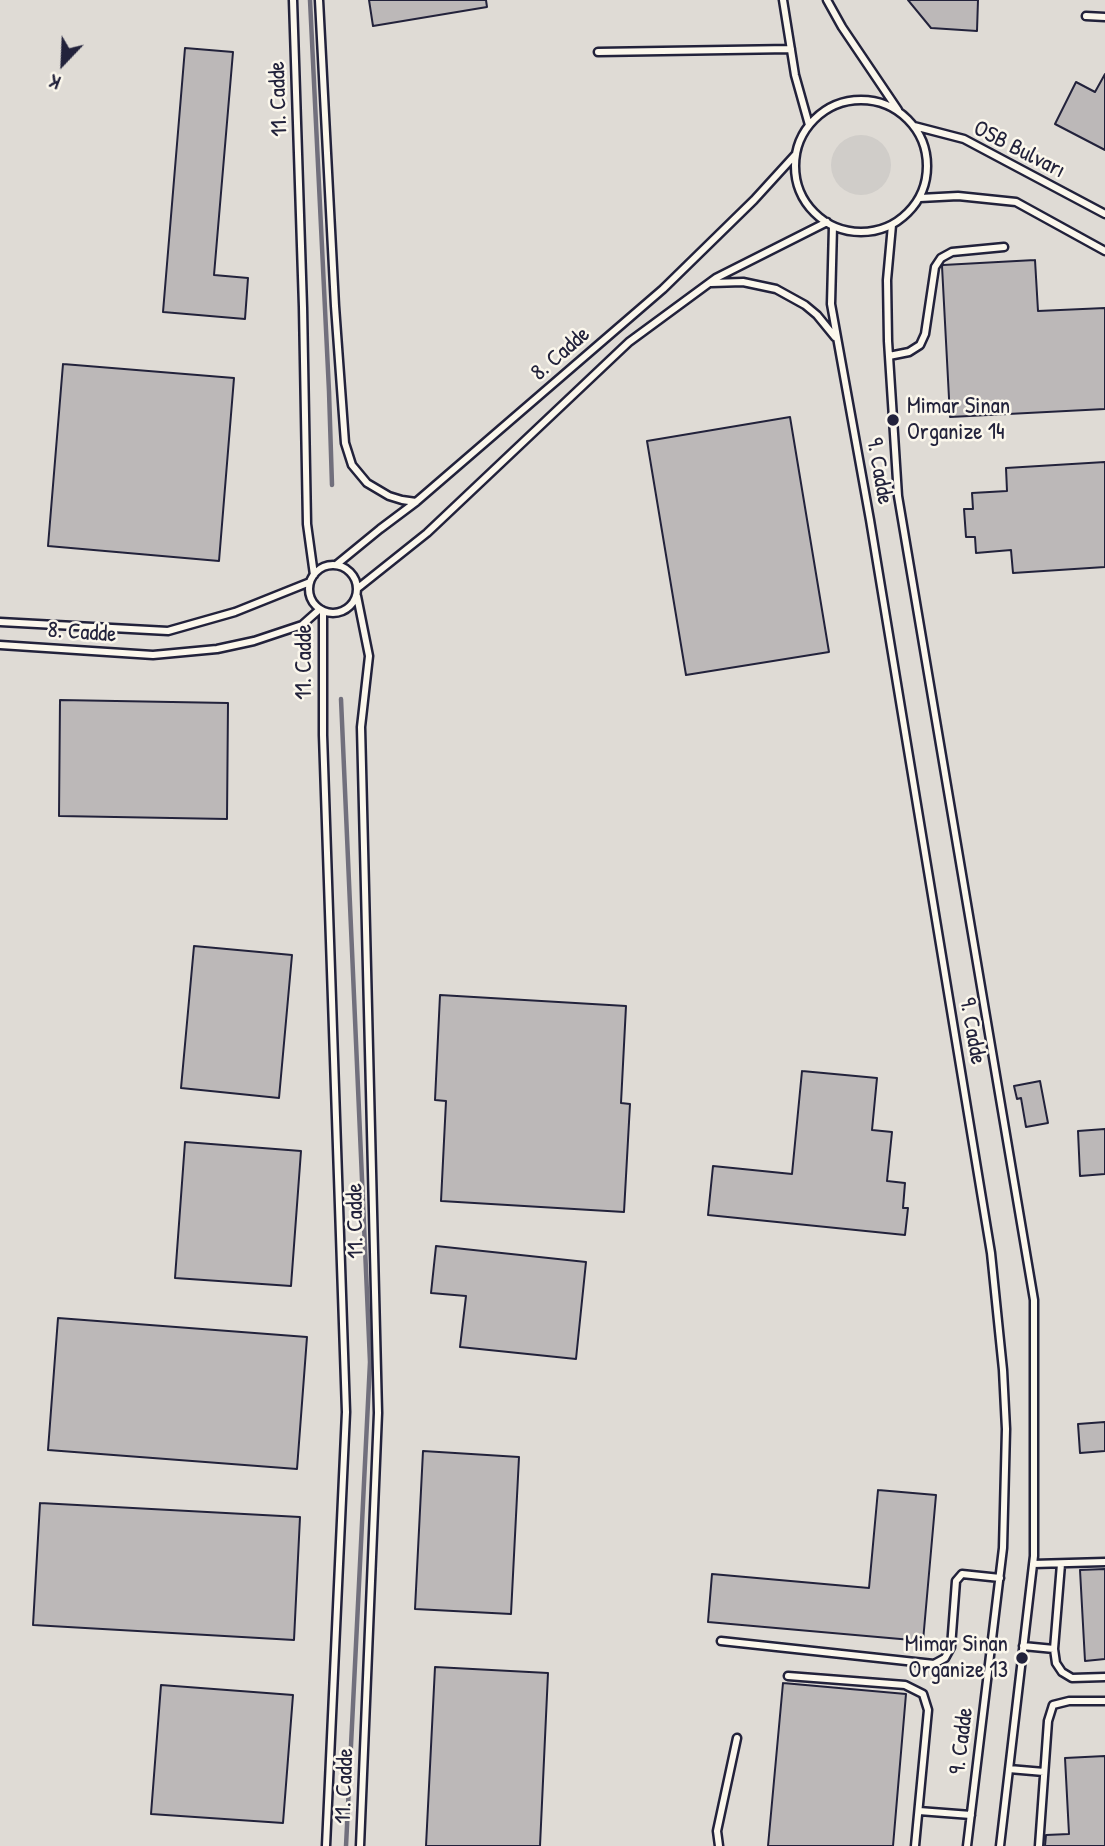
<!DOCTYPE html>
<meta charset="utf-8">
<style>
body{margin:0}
#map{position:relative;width:1105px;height:1846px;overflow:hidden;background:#eeeae2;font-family:"Patrick Hand",sans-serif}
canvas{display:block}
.north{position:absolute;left:28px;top:28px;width:70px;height:70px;-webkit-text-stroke:5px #fbf7ec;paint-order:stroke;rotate:203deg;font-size:19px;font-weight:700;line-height:28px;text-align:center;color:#22223b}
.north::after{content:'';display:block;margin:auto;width:24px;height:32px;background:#22223b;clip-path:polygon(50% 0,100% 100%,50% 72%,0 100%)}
</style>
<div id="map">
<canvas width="1105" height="1846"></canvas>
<div class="north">K</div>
</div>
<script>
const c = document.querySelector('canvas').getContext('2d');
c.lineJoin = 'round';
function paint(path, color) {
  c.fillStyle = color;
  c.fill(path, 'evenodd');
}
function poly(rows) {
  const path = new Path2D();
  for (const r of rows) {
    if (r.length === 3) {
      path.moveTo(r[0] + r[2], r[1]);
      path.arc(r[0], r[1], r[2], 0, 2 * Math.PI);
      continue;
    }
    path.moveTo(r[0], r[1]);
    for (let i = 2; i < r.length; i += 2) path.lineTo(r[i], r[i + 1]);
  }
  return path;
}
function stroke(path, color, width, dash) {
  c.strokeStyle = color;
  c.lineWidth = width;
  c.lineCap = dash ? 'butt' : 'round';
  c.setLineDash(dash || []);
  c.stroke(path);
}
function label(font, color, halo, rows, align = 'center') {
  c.font = font + ' "Patrick Hand",sans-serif';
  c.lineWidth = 5;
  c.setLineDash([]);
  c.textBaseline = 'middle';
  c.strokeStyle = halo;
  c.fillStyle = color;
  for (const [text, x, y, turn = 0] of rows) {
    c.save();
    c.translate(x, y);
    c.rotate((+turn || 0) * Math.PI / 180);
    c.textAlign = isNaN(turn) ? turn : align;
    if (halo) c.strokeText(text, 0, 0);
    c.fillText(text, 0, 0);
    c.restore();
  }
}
const built = poly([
 [0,0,1105,0,1105,1846,0,1846]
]);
const green = poly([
 [861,165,30]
]);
const stream = poly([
 [310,0,329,391,332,485],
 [341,699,370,1362,346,1846]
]);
const building = poly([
 [369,0,486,0,487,7,373,26,369,0],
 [908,0,978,0,977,31,931,28,908,0],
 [185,48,233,52,214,275,248,278,245,319,163,312,185,48],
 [1105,74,1105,150,1055,124,1076,82,1095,92,1105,74],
 [1035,260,1038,311,1105,308,1105,409,950,417,942,266,943,265,1035,260],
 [63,364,234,378,219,561,48,546,63,364],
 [790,417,829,652,686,675,647,441,790,417],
 [1105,462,1105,567,1013,573,1011,550,976,553,975,537,966,537,964,509,973,509,972,493,1007,491,1006,468,1105,462],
 [60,700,228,703,227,819,59,816,60,700],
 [194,946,292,955,279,1098,181,1088,194,946],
 [440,995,626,1006,621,1103,630,1104,624,1212,441,1201,446,1101,435,1100,440,995],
 [802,1071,877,1078,872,1130,892,1132,887,1181,905,1183,903,1208,908,1208,905,1235,708,1215,713,1166,792,1174,802,1071],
 [1040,1081,1048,1123,1026,1127,1021,1098,1017,1099,1014,1086,1040,1081],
 [1105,1129,1105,1174,1080,1176,1078,1131,1105,1129],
 [185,1142,301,1151,291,1286,175,1278,185,1142],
 [436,1246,586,1262,576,1359,460,1347,466,1296,431,1293,436,1246],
 [58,1318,307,1337,297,1469,48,1450,58,1318],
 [1105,1422,1105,1451,1080,1453,1078,1424,1105,1422],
 [423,1451,519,1457,511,1614,415,1609,423,1451],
 [878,1490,936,1495,923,1641,708,1622,712,1574,869,1588,878,1490],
 [40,1503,300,1517,294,1640,33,1625,40,1503],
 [1105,1569,1105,1659,1085,1661,1080,1570,1105,1569],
 [435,1667,548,1673,540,1846,426,1846,435,1667],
 [783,1683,906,1694,893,1846,768,1846,783,1683],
 [161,1685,293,1695,283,1823,151,1814,161,1685],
 [1105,1756,1105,1846,1045,1846,1046,1835,1069,1834,1065,1758,1105,1756]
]);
const lane = poly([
 [293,0,303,307,307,524,314,575],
 [319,0,335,306,345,443,352,465,367,483,389,496,402,500,416,502],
 [783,0,795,75,809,125],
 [827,0,842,27,898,110],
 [1086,16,1105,17],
 [598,52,791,49],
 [861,166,66],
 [914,126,964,139,1105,214],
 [920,198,958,196,1016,202,1105,251],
 [892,225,887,280,888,341,898,496,1034,1300,1034,1556,1000,1846],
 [833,226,831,304,870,520,991,1253,1003,1370,1006,1429,1003,1548,967,1846],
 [711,283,743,282,776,289,805,305,817,315,835,337],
 [889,356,909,352,920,345,925,334,935,267,941,258,952,252,1004,247],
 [336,565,380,529,416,502,663,289,754,200,796,154],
 [333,589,24],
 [358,588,427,533,629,342,716,278,827,222],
 [357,596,369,656,361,727,378,1413,360,1846],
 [323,611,323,735,346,1412,326,1846],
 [0,622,168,631,235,612,310,582],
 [0,645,153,655,217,649,254,641,302,625,320,609],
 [1033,1564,1105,1562],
 [1061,1564,1054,1649,1056,1663,1062,1672,1072,1678,1105,1677],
 [721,1641,934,1664,945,1658,951,1647,956,1581,962,1574,1000,1578],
 [1023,1646,1054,1649],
 [788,1676,905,1685,923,1694,928,1710,915,1846],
 [1009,1769,1044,1772],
 [919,1811,971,1815],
 [719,1846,717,1831,737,1738],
 [1039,1846,1048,1721,1053,1705,1069,1701,1105,1701]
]);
const markers = [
 [893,420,7,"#22223b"],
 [1022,1658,7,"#22223b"]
];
const streetNames = [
 ["11. Cadde",279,99,-92],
 ["OSB Bulvarı",1019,150,27],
 ["8. Cadde",561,354,-41],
 ["9. Cadde",879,471,80],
 ["8. Cadde",82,633,4],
 ["11. Cadde",305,662,-90],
 ["9. Cadde",972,1031,80],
 ["11. Cadde",356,1221,-91],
 ["9. Cadde",962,1741,-83],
 ["11. Cadde",345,1786,-88]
];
const poiNames = [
 ["Mimar Sinan",907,407],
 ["Organize 14",907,433],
 ["Mimar Sinan",1008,1645,"right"],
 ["Organize 13",1008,1671,"right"]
];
paint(built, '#dfdbd5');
paint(green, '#d0cdc9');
stroke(stream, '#716f7c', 4.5);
paint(building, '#bcb8b8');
stroke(building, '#22223b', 2);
stroke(lane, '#22223b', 11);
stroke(lane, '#fbf7ec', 6);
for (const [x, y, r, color] of markers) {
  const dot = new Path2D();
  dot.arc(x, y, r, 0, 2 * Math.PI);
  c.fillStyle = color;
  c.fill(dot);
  stroke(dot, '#fbf7ec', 2.5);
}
label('23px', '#22223b', '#fbf7ec', streetNames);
label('23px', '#22223b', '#fbf7ec', poiNames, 'left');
</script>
